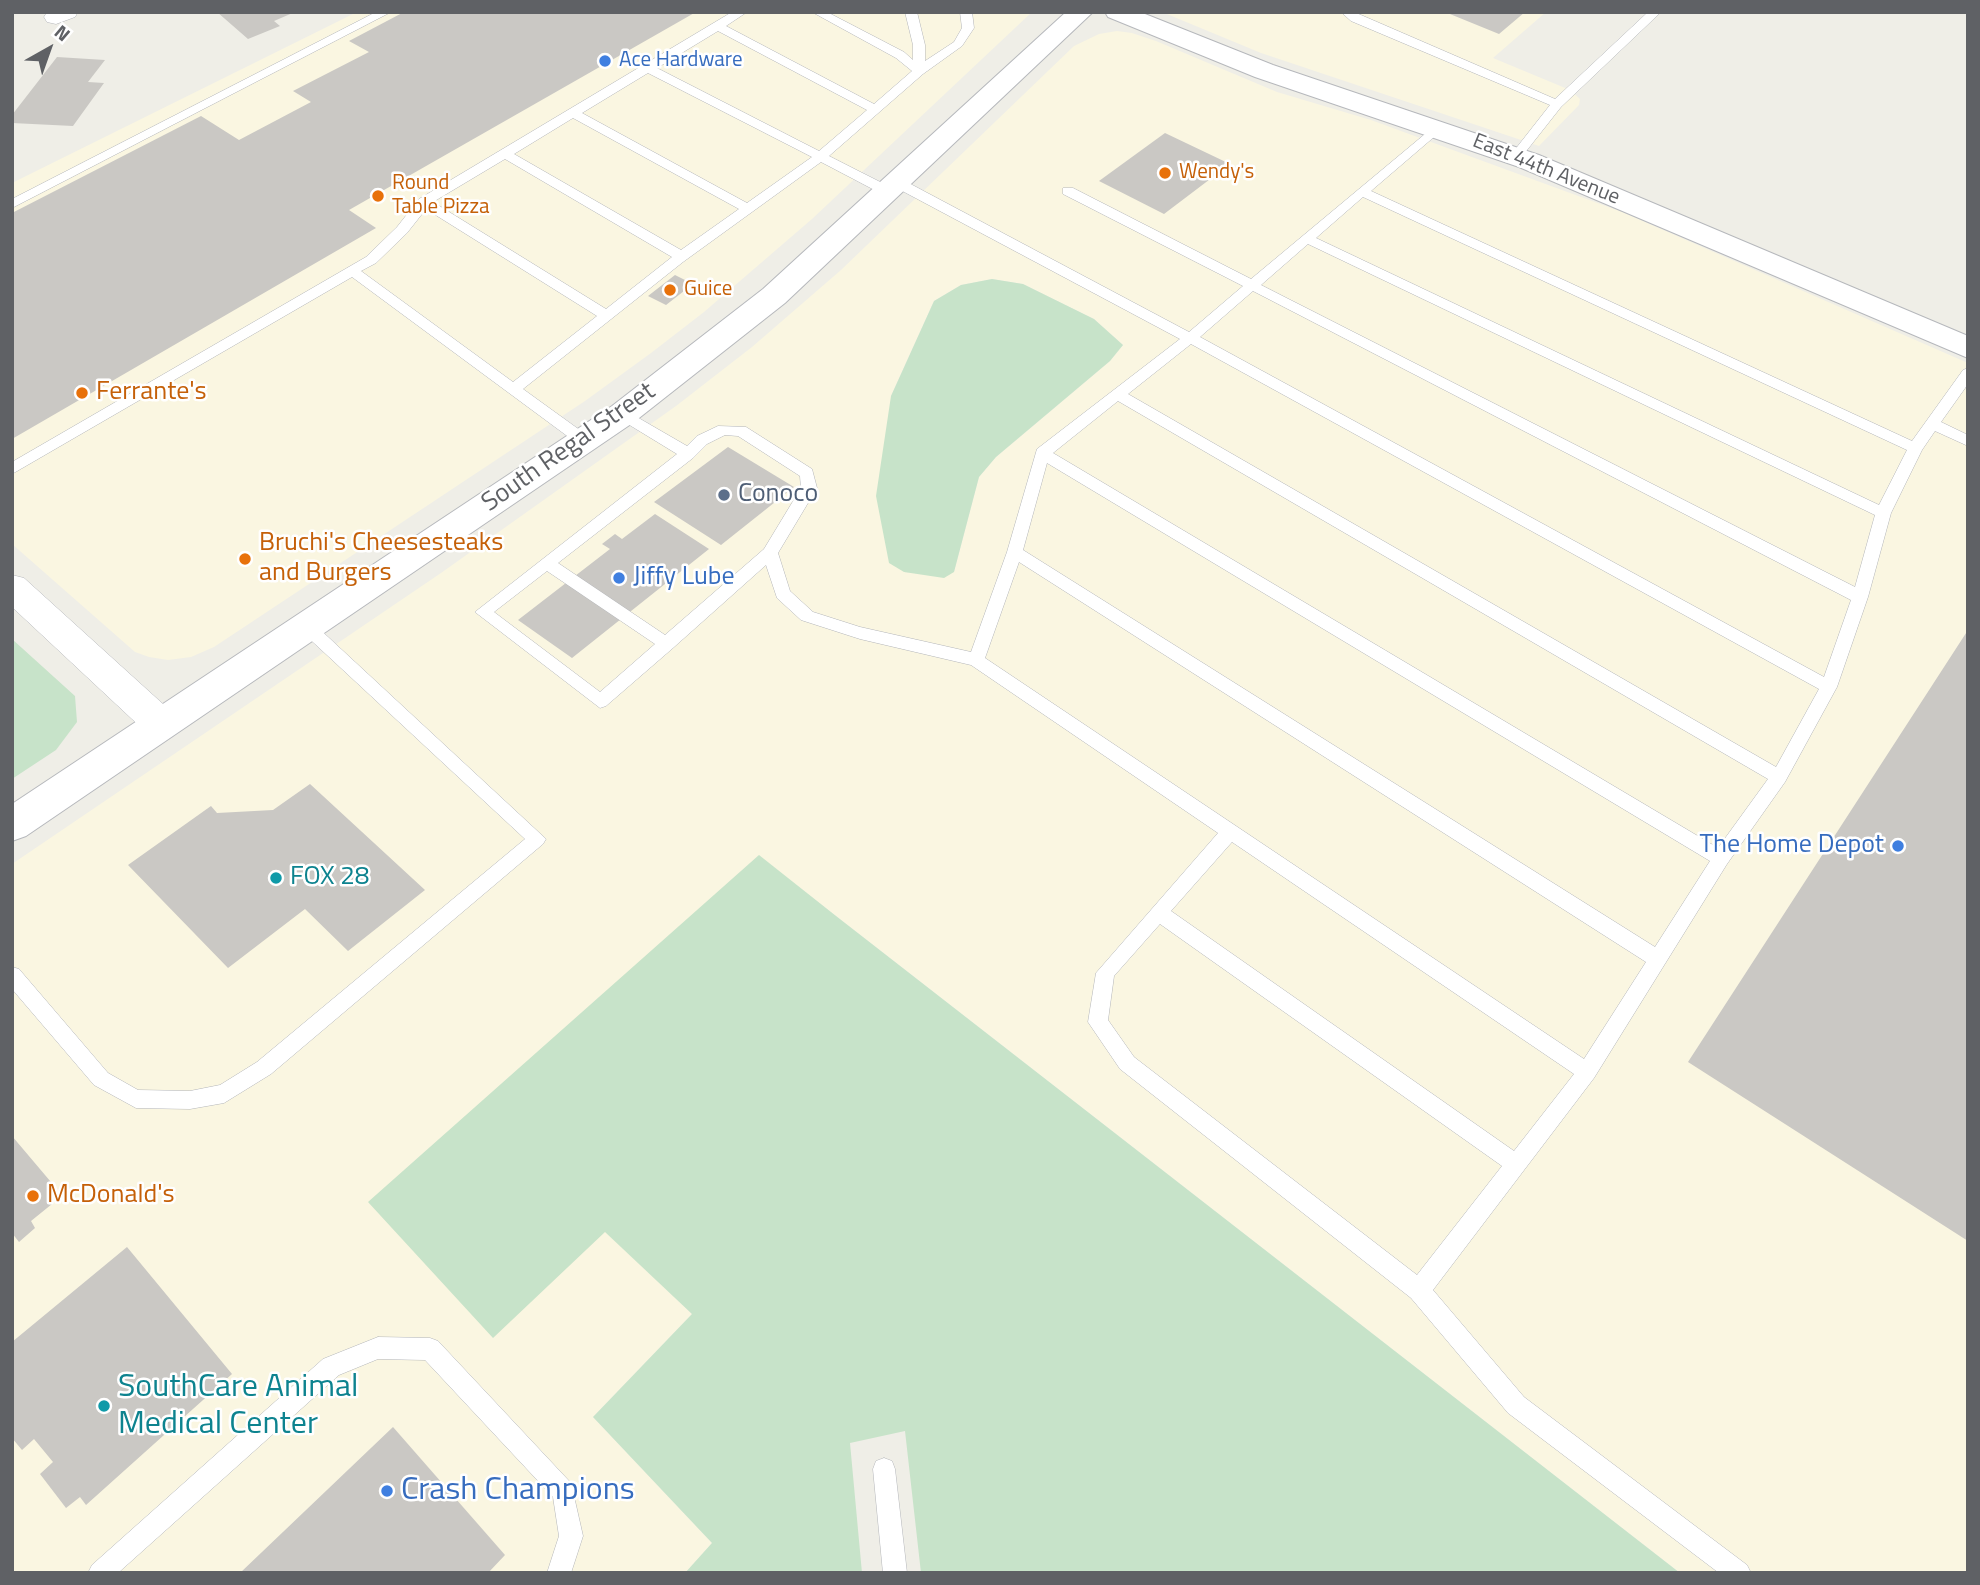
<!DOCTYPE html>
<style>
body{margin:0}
#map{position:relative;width:1980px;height:1585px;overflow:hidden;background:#efeee7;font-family:"Titillium Web",sans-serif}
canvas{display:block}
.frame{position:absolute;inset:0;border:14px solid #5f6165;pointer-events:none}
.north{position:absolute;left:14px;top:14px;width:70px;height:70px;-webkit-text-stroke:5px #fff;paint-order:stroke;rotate:40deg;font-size:19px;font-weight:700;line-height:28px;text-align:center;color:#5f6165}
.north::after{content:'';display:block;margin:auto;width:24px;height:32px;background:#5f6165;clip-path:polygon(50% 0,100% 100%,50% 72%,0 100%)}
</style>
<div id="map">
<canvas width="1980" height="1585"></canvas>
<div class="frame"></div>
<div class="north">N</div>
</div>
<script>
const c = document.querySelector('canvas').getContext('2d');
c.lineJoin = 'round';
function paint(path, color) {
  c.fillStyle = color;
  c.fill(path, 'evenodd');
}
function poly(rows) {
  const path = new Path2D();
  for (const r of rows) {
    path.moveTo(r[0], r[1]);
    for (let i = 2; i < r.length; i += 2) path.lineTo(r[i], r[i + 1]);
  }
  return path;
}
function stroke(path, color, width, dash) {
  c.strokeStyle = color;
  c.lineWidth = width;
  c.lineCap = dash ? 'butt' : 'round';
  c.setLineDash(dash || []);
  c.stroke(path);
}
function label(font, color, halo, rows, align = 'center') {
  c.font = font + ' "Titillium Web",sans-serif';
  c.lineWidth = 5;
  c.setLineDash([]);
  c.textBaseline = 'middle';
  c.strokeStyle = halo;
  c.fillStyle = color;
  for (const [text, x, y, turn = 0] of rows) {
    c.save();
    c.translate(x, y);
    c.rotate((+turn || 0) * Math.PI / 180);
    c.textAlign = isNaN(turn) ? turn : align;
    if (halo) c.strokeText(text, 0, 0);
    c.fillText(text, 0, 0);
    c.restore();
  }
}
const commercial = poly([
 [357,12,1032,12,812,219,704,312,651,353,585,401,214,647,191,657,168,660,149,657,135,652,12,544,12,183],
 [1162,12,1546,12,1493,58,1570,90,1580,99,1579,105,1539,146,1261,53],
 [1117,31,1132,33,1156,41,1277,92,1371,120,1622,212,1968,363,1968,1573,1680,1573,759,856,605,1231,692,1314,593,1417,712,1543,685,1573,12,1573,12,864,441,573,676,406,752,347,841,270,1074,46,1099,34],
 [992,279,1023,284,1094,319,1123,345,1110,361,996,457,979,477,954,572,923,574,904,572,891,396,934,301,961,285]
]);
const green = poly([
 [992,279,1023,284,1094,319,1123,345,1110,361,996,457,979,477,954,572,944,578,904,572,889,563,876,496,891,396,934,301,961,285],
 [12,639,75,696,77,722,56,750,12,779],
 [759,855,836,916,1680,1573,921,1573,905,1431,850,1443,862,1573,685,1573,712,1543,593,1417,692,1314,605,1232,493,1338,368,1202]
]);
const building = poly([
 [217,12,295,12,274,21,280,26,248,39],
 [404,12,696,12,349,210,376,228,12,439,12,213,201,116,239,140,311,102,293,91,369,52,349,41],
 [1445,12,1525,12,1499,34],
 [57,57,105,60,88,82,104,83,73,126,12,123,12,115],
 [1165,133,1230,164,1164,214,1099,181],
 [675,275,693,284,666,305,648,296],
 [728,447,794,487,721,545,654,502],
 [655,514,709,549,572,658,518,620,610,549,602,544,615,534,622,539],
 [1968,630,1968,1241,1688,1062],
 [310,784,425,890,348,951,305,909,228,968,128,865,211,806,217,813,273,810],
 [12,1136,56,1188,52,1204,31,1221,35,1228,19,1242,12,1233],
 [127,1247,232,1374,86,1505,80,1497,66,1508,40,1474,53,1462,34,1439,22,1450,12,1438,12,1342],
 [393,1427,505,1555,488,1573,240,1573]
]);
const lane = poly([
 [376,12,391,12,12,208,12,199,376,12],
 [732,12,747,12,726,26,874,104,912,71,896,58,812,12,827,12,904,52,913,60,913,45,905,12,917,12,925,45,925,61,954,42,962,28,960,12,972,12,974,28,962,46,923,74,829,156,894,189,894,195,884,195,821,162,683,262,523,389,588,436,590,440,588,444,578,444,352,277,12,474,12,462,366,257,397,227,419,199,732,12],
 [718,31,867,110,819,151,657,68,718,31],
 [648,73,812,157,747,203,582,113,648,73],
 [573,118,739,209,681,250,514,154,573,118],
 [505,159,672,257,606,309,433,202,505,159],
 [426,209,597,316,513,382,361,271,376,263,407,233,426,209],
 [1341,12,1354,12,1555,99,1648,12,1661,12,1561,107,1520,159,1516,160,1510,156,1550,105,1351,21,1341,12],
 [1437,124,1443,128,1441,131,1371,191,1912,441,1963,370,1968,368,1968,384,1941,422,1968,435,1968,446,1935,431,1922,450,1891,513,1868,597,1837,687,1785,782,1727,864,1594,1078,1433,1290,1524,1397,1747,1565,1751,1573,1719,1573,1508,1413,1411,1298,1120,1069,1088,1022,1096,973,1218,833,971,665,860,639,801,620,777,598,766,565,673,648,606,706,600,708,475,612,677,454,618,418,616,414,623,409,687,446,697,436,718,426,746,427,812,469,817,488,778,553,790,591,813,612,860,627,971,652,1007,552,1037,449,1180,339,893,186,893,180,903,180,1189,332,1243,286,1063,194,1063,188,1073,188,1251,279,1437,124],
 [1363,197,1907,450,1879,505,1316,238,1363,197],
 [1308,244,1875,515,1855,587,1261,285,1308,244],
 [1253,291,1851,600,1824,677,1200,337,1253,291],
 [1191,344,1819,689,1776,767,1128,394,1191,344],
 [1118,401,1768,779,1718,848,1053,453,1118,401],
 [725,435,738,436,800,476,801,488,764,549,665,635,558,563,693,458,707,444,725,435],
 [1047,463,1710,861,1655,947,1023,550,1047,463],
 [1019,562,1646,962,1584,1059,985,658,1019,562],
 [547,571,655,644,600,692,494,612,547,571],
 [1232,842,1574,1074,1514,1151,1171,911,1232,842],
 [1160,924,1502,1166,1417,1275,1134,1057,1108,1020,1114,976,1160,924],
 [307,621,313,623,546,839,543,844,271,1074,224,1103,190,1109,136,1108,94,1085,12,989,12,967,19,969,108,1073,138,1090,190,1091,220,1085,257,1062,525,839,301,631,299,627,301,623,307,621],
 [378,1337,430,1338,438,1341,571,1483,583,1536,571,1573,547,1573,559,1536,553,1497,425,1360,378,1359,339,1375,118,1573,88,1573,92,1565,323,1359,378,1337],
 [884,1458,892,1461,895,1469,907,1573,883,1573,873,1469,876,1461,884,1458]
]);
const street = poly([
 [47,12,78,12,75,17,56,24,47,22,44,17,47,12],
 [12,575,24,578,174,714,179,724,174,734,161,738,148,734,12,607,12,575]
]);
const secondary = poly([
 [1066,12,1093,12,785,303,634,422,26,836,12,841,12,804,612,406,763,289,1066,12],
 [1105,12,1140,12,1273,65,1539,155,1968,336,1968,358,1519,167,1255,77,1108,17,1105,12]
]);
const markers = [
 [605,61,7,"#3f7fe0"],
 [1165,173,7,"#e8710a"],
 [378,196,7,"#e8710a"],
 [670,290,7,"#e8710a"],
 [82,393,7,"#e8710a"],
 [724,495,7,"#5c6f8a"],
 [245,559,7,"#e8710a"],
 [619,578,7,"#3f7fe0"],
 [1898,846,7,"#3f7fe0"],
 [276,878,7,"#0f9aa8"],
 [33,1196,7,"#e8710a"],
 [104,1406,7,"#0f9aa8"],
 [387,1491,7,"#3f7fe0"]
];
const farShopnames = [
 ["Ace Hardware",619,61]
];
const farStreetnames = [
 ["East 44th Avenue",1546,170,22]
];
const farFoodnames = [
 ["Wendy's",1179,173],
 ["Round",392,184],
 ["Table Pizza",392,208],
 ["Guice",684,290]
];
const foodNames = [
 ["Ferrante's",96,393],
 ["Bruchi's Cheesesteaks",259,544],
 ["and Burgers",259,574],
 ["McDonald's",47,1196]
];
const streetNames = [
 ["South Regal Street",569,448,-35]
];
const serviceNames = [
 ["Conoco",738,495]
];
const shopNames = [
 ["Jiffy Lube",633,578],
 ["The Home Depot",1884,846,"right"]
];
const cultureNames = [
 ["FOX 28",290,878]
];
const nearCulturenames = [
 ["SouthCare Animal",118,1388],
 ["Medical Center",118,1425]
];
const nearShopnames = [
 ["Crash Champions",401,1491]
];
paint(commercial, '#faf6e1');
paint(green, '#c7e3c9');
paint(building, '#cac8c4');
stroke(lane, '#b4b6ba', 1);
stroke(street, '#b4b6ba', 1);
stroke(secondary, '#b6b8bc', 2);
paint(lane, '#fff');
paint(street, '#fff');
paint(secondary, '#fff');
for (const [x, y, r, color] of markers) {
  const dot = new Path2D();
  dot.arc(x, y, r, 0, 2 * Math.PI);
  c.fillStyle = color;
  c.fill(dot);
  stroke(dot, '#fff', 2.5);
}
label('21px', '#366cbe', '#fff', farShopnames, 'left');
label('21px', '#5f6165', '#fff', farStreetnames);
label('21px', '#c56008', '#fff', farFoodnames, 'left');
label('26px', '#c56008', '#fff', foodNames, 'left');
label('26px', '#5f6165', '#fff', streetNames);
label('26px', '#4e5e75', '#fff', serviceNames, 'left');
label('26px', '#366cbe', '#fff', shopNames, 'left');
label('26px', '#0d838f', '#fff', cultureNames, 'left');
label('32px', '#0d838f', '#fff', nearCulturenames, 'left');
label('32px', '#366cbe', '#fff', nearShopnames, 'left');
</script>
